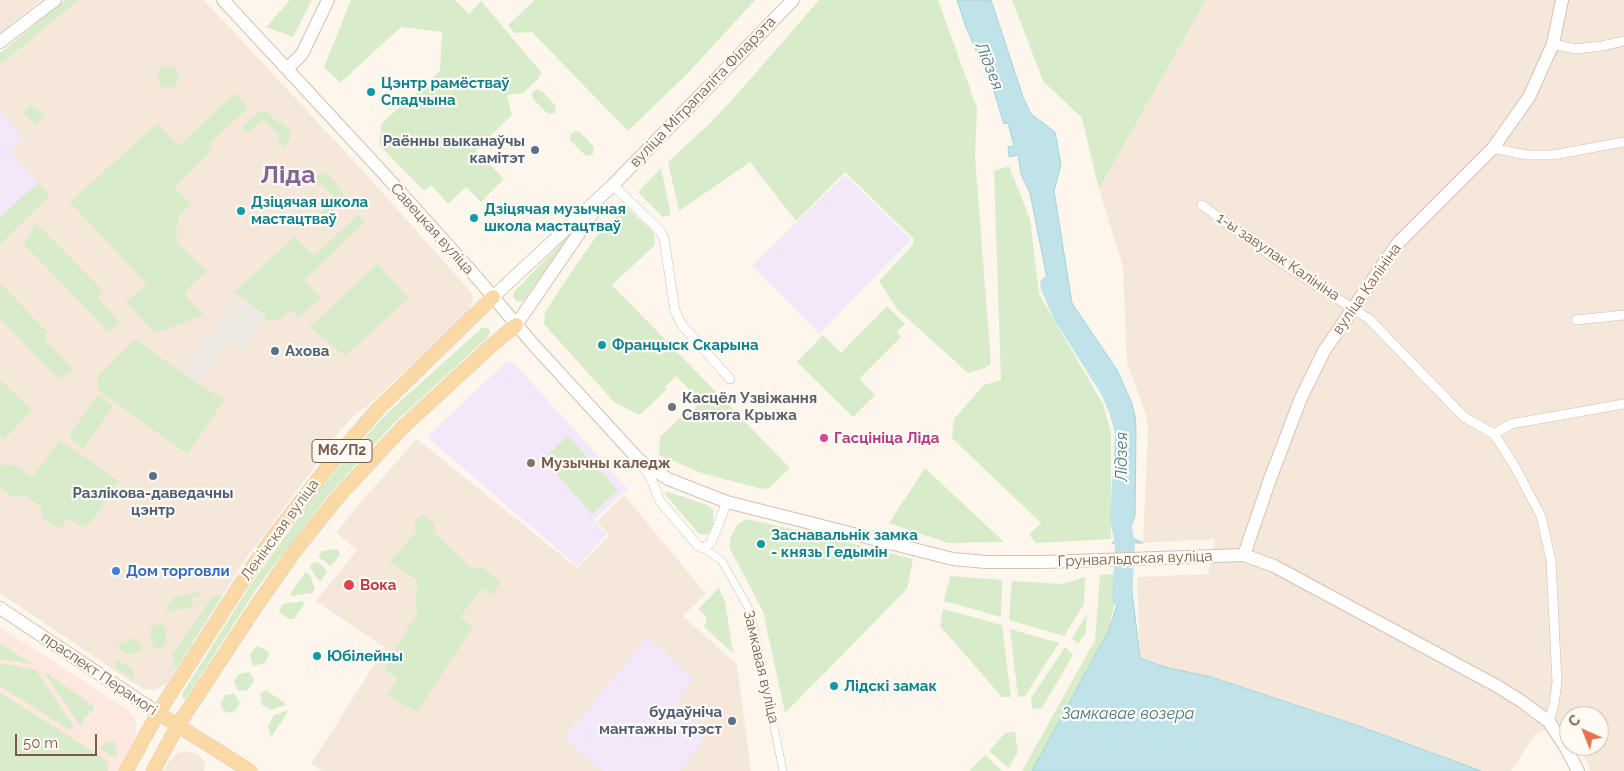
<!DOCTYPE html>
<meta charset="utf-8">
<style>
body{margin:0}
#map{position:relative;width:1624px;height:771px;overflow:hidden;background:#fdf6ec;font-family:Raleway,sans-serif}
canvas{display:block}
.north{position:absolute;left:1559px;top:706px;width:50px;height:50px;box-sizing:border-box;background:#fffaf3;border:1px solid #cabbb1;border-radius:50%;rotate:316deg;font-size:14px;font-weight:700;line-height:20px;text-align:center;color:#7a5c4d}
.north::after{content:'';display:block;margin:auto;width:18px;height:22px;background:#e76f51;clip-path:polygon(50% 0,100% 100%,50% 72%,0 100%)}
.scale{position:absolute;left:15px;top:734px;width:82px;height:22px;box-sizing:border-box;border:2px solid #7a5c4d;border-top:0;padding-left:6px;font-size:15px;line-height:18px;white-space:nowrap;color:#7a5c4d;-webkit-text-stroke:4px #fffaf3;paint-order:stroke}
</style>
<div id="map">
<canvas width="1624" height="771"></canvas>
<div class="north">С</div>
<div class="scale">50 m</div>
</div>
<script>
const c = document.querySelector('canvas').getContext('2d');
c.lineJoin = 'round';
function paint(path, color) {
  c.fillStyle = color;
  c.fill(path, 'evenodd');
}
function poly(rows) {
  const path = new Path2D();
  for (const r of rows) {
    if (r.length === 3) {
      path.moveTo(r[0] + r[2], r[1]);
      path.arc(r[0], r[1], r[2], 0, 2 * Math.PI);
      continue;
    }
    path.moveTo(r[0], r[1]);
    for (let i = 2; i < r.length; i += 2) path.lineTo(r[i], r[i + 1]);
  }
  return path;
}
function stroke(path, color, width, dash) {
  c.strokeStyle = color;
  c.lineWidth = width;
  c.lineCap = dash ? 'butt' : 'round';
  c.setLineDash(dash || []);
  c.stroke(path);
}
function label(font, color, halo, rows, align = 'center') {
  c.font = font + ' Raleway,sans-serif';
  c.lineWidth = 4.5;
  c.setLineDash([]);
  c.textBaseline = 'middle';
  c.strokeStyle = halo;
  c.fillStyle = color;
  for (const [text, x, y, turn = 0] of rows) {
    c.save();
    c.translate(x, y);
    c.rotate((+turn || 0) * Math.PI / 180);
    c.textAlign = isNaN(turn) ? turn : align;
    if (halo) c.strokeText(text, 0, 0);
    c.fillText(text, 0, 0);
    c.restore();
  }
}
const residential = poly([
 [0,0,41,0,0,33],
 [79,0,204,0,363,171,471,292,473,299,469,312,365,408,354,415,332,440,327,450,244,561,167,684,154,690,145,689,130,681,0,593,0,65],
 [1206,0,1624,0,1624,771,1591,771,1579,746,1599,746,1599,716,1569,716,1569,726,1567,723,1535,734,1511,771,1481,771,1359,726,1211,677,1165,667,1140,658,1137,577,1208,574,1215,539,1143,543,1148,432,1146,414,1127,363,1123,267,1099,189],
 [417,439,577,568,609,535,597,521,624,495,706,594,683,616,737,665,751,771,323,771,311,764,385,648,316,601,357,550,336,533,360,503],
 [186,751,197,754,205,762,204,771,163,771,168,763,176,754]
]);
const commercial = poly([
 [0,627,128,710,135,718,136,730,133,742,119,771,0,771]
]);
const industrial = poly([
 [238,295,267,316,242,350,230,342,198,384,181,371]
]);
const education = poly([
 [0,111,24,138,10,151,38,183,0,217],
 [845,175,911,239,819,334,752,266],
 [507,361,513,362,628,489,594,520,607,534,577,566,427,437],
 [647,637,694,678,681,695,680,705,697,719,703,742,680,771,602,771,564,738]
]);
const green = poly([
 [65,0,79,0,0,65,0,53],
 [290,0,312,0,293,37,266,27],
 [351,0,455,0,469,14,481,1,541,72,539,78,523,93,507,95,512,115,476,150,504,179,481,202,466,187,448,204,431,185,424,191,379,145,382,123,440,71,442,32,401,27,340,83,324,67],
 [535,0,755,0,688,73,628,131,532,32,515,33,508,25],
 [819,0,938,0,977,108,975,157,991,364,985,368,968,373,897,309,879,281,912,246,914,239,845,172,796,221,750,162,679,211,668,162,710,123,733,99],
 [1012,0,1206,0,1099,189,1082,118,1043,81],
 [168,77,11],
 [537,89,542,91,556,106,555,113,548,114,533,99,532,93],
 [235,93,248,108,209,144,213,149,174,188,191,203,178,217,176,233,179,245,207,271,190,286,184,294,204,315,155,333,126,302,147,284,70,202,159,122,163,129,179,146],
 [30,105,45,115,35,125,23,113],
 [267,111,279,124,282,122,291,132,290,139,284,147,278,141,280,136,265,121,262,120,248,133,242,127,258,113],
 [575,131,580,132,594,147,593,154,588,156,585,155,570,140,570,135],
 [1009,166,1030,219,1039,294,1103,404,1111,433,1111,539,1036,543,1029,535,1041,523,952,438,954,419,984,385,1001,380,994,171],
 [661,168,671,215,663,217,638,192],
 [324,172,328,174,337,184,336,185,343,194,344,197,341,204,327,218,324,217,320,213,333,200,334,197,322,184,318,185,313,179,319,174],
 [38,183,50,195,0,244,0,217],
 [626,207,654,233,655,245,612,285,790,468,768,489,759,488,704,474,659,455,660,437,687,411,690,413,701,402,676,376,665,387,667,389,640,415,615,403,544,324,545,312,572,271,598,234],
 [358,215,365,222,304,280,321,298,298,318,291,310,279,320,264,320,267,316,234,292,295,237,314,256],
 [581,222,523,301,517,302,513,297,514,292],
 [36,223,102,290,98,298,119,322,109,332,24,244],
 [377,264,409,298,345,356,310,327],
 [0,283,47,332,45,340,73,369,59,379,0,319],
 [887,306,905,324,897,332,901,337,859,379,875,395,853,417,797,362,823,335,841,353],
 [483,327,489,329,490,332,488,337,393,424,326,498,257,588,187,697,184,699,182,697,182,694,251,584,317,492,384,416],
 [135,339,198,384,225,399,187,454,98,390,98,376],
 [0,380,32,410,4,440,0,437],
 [98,395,113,406,83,449,72,440,70,434],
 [568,436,618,490,592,514,543,459],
 [60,440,119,481,96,516,84,528,68,518,60,529,42,518,42,507,23,494,16,499,0,487,0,468,3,464,17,466,32,478],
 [925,468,1004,542,948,543,889,523],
 [666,491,707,505,713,510,713,528,707,535,699,534,665,494],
 [423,515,435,524,434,532,473,570,480,566,501,582,491,595,482,588,460,617,473,627,417,712,387,695,398,678,384,669,418,612,415,603,418,581,390,562,416,532,414,521],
 [746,519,810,533,913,559,907,589,785,713,763,611,729,547,731,536,737,525],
 [336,549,339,551,340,555,332,565,329,565,320,558,319,554,322,551],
 [313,562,317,562,326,569,327,572,321,581,317,579,310,567],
 [306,572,310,575,315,589,312,593,293,596,290,594],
 [1116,574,1116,593,1109,630,1032,771,1022,771,1095,640,1100,575],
 [950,576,1002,580,1001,617,944,601],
 [1085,577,1084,604,1064,636,1009,620,1012,581,1062,584],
 [719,588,725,602,733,653,704,627,707,618,698,609],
 [198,591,200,593,197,598,194,596,191,600,194,602,191,607,167,612,165,611,174,597,196,593],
 [223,594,177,668,174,666,172,655,213,596],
 [302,601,305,603,294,619,289,619,280,613,279,610,283,604],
 [943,609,1002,625,1011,697,1002,697,940,626],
 [1087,614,1086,633,1078,644,1072,638],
 [156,623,157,626,160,623,165,627,167,633,165,634,167,641,162,648,156,649,153,645,150,632],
 [1010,629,1059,643,1025,696,1018,697],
 [133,638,141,644,142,650,140,652,127,654,119,648,118,644],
 [0,643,32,664,0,659],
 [258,646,269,652,269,655,265,663,253,666,250,655,255,647],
 [1065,647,1073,655,1042,708,1032,709,1031,698],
 [116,659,132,669,134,676,133,679,117,669,115,661],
 [0,663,36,670,74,727,67,729,0,686],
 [43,671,93,705,94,711,88,711,89,714,83,720,81,725,80,726],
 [249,672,254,680,248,690,238,691,234,681,239,674],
 [266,690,286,704,286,705,271,710,262,705,260,694],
 [0,692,106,760,108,763,108,771,0,771],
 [235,694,240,703,235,711,228,713,222,709,221,703,225,695],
 [289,710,271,738,268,726,274,715],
 [1015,732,1018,752,1009,768,989,751,1005,733],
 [106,742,116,742,117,754,115,757,112,757,99,748],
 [985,755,1002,771,969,771]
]);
const water = poly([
 [957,0,991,0,1023,97,1031,114,1055,132,1061,165,1054,191,1072,303,1117,370,1131,401,1135,416,1136,429,1135,516,1129,531,1131,537,1143,543,1112,543,1121,537,1124,424,1112,390,1050,293,1030,193,1021,174,1018,155,1009,157,1008,147,1014,146,1008,123,1004,124,994,92,966,27,957,0],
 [1124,571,1130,574,1140,658,1165,667,1211,677,1359,726,1481,771,1032,771,1109,630,1119,598,1121,575,1124,571]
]);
const river = poly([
 [1050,285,1063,315,1111,391,1119,410,1125,432,1120,519,1125,543,1122,598]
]);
const pedestrian = poly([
 [703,548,722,561,748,607,753,623,783,771]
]);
const minor = poly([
 [1553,44,1575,49,1602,46,1624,41],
 [1493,148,1526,155,1553,155,1624,142],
 [613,185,660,231,664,238,675,311,682,325,730,379],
 [1202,205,1274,258,1369,319,1464,417,1494,434,1514,465,1541,516,1551,560,1557,682,1554,704,1549,722],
 [1576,320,1624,315],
 [1494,434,1511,424,1624,404],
 [640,463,650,476,660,501,698,546,703,548,711,543,727,502]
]);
const secondary = poly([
 [223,0,385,175,478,279,532,343,639,460,668,479,727,502,953,559,986,562,1045,562,1244,555,1274,566,1497,686,1521,701,1549,722,1565,746,1578,771],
 [0,42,55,0],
 [287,69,302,54,328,0],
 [493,297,613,185,793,0],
 [516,325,597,207],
 [1244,555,1270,479,1301,398,1324,351,1398,243,1493,148,1529,97,1553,44,1562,0],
 [0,608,158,713]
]);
const primary = poly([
 [158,713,250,771],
 [126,771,158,713,238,588,273,537,326,469,377,410,493,297],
 [153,771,178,725,257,605,294,552,338,497,402,428,492,345,516,325]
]);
const markers = [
 [371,92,5,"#0f9aa8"],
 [535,150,5,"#5c6f8a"],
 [241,211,5,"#0f9aa8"],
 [474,218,5,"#0f9aa8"],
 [602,345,5,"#0f9aa8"],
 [275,351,5,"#5c6f8a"],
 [672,407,5,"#6b7280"],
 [824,438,5,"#d1479c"],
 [531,463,5,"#8d6e63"],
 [153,476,5,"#5c6f8a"],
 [761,544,5,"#0f9aa8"],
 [116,571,5,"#3f7fe0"],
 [349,585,6,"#e0444e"],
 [317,656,5,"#0f9aa8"],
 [834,686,5,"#0f9aa8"],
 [732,721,5,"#5c6f8a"]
];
const shields = [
 [342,451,60]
];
const shieldNames = [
 ["М6/П2",342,451]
];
const cultureNames = [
 ["Цэнтр рамёстваў",381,83],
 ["Спадчына",381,100],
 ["Дзіцячая школа",251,202],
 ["мастацтваў",251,219],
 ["Дзіцячая музычная",484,209],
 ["школа мастацтваў",484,226],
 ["Францыск Скарына",612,345],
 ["Заснавальнік замка",771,535],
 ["- князь Гедымін",771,552],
 ["Юбілейны",327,656],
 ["Лідскі замак",844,686]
];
const streetNames = [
 ["вуліца Мітрапаліта Філарэта",703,92,-46],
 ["Савецкая вуліца",432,229,48],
 ["1-ы завулак Калініна",1278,257,34],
 ["вуліца Калініна",1367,289,-55],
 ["Ленінская вуліца",280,530,-54],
 ["Грунвальдская вуліца",1135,559,-2],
 ["Замкавая вуліца",761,667,77],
 ["праспект Перамогі",99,674,34]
];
const serviceNames = [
 ["Раённы выканаўчы",525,141],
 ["камітэт",525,158],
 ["Ахова",285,351,"left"],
 ["Разлікова-даведачны",153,493,"center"],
 ["цэнтр",153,510,"center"],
 ["будаўніча",722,712],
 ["мантажны трэст",722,729]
];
const worshipNames = [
 ["Касцёл Узвіжання",682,398],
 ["Святога Крыжа",682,415]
];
const hotelNames = [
 ["Гасцініца Ліда",834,438]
];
const educationNames = [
 ["Музычны каледж",541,463]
];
const shopNames = [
 ["Дом торговли",126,571]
];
const healthNames = [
 ["Вока",360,585]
];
const waterNames = [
 ["Лідзея",989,66,68],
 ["Лідзея",1122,457,-90],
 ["Замкавае возера",1128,714]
];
const townNames = [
 ["Ліда",288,175]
];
paint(residential, '#f5e8da');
paint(commercial, '#fde8e0');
paint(industrial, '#efe9e4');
paint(education, '#f3e8fa');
paint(green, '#d8ecc9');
paint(water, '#bfe3e8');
stroke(water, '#a5d3da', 1);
stroke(river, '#bfe3e8', 20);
stroke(pedestrian, '#d1beb0', 8);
stroke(minor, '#d1beb0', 10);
stroke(secondary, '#d6c0b0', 14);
stroke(primary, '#dad1cd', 15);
stroke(pedestrian, '#fff', 7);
stroke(minor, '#fff', 9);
stroke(secondary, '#fff', 12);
stroke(primary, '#fbd9a5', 14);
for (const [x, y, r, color] of markers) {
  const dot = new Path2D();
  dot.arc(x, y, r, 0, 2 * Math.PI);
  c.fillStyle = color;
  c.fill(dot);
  stroke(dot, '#fffaf3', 2);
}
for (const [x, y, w] of shields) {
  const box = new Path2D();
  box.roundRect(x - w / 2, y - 11.5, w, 23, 4);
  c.fillStyle = '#fffaf3';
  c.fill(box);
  stroke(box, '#7a5c4d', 1);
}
label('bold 14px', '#7a5c4d', null, shieldNames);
label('bold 15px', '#0d838f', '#fffaf3', cultureNames, 'left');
label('15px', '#7a5c4d', '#fffaf3', streetNames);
label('bold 15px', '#4e5e75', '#fffaf3', serviceNames, 'right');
label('bold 15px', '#5b616d', '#fffaf3', worshipNames, 'left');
label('bold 15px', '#b23c85', '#fffaf3', hotelNames, 'left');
label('bold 15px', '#785e54', '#fffaf3', educationNames, 'left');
label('bold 15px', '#366cbe', '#fffaf3', shopNames, 'left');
label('bold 15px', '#be3a42', '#fffaf3', healthNames, 'left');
label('italic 16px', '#437c86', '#fffaf3', waterNames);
label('bold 25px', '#846695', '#fffaf3', townNames);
</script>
